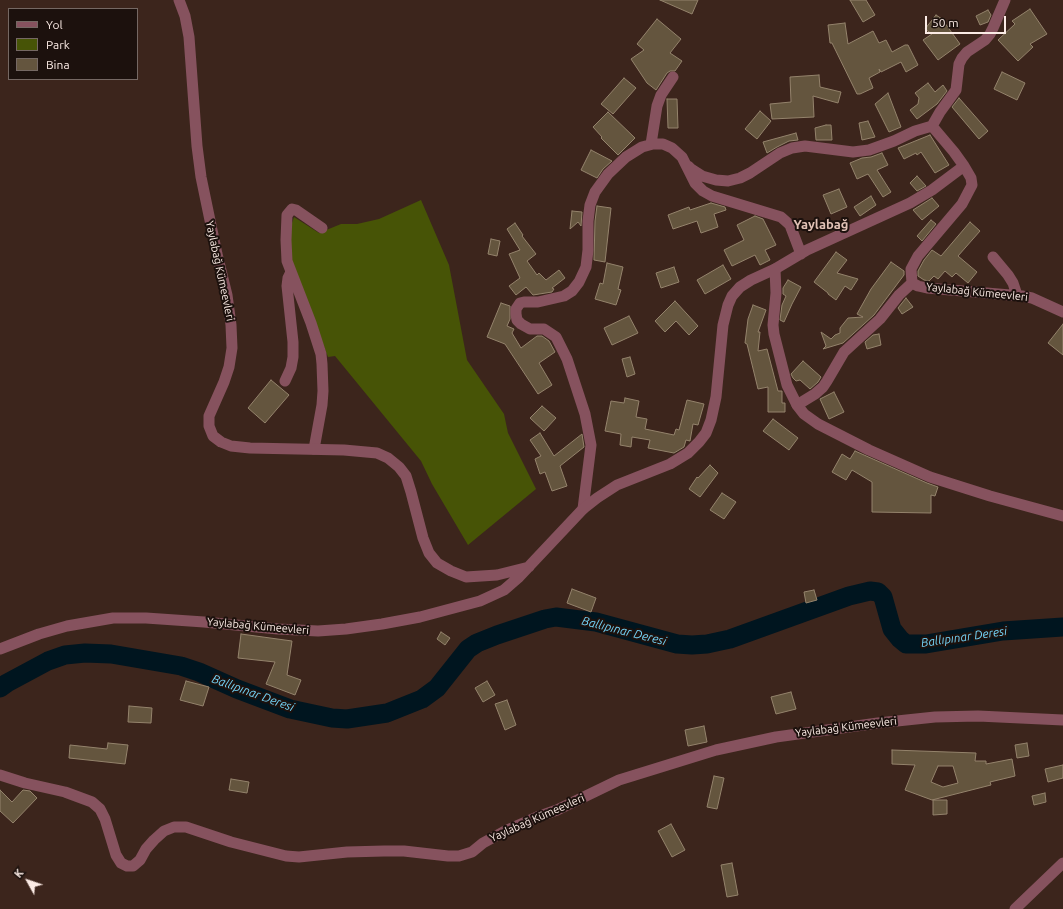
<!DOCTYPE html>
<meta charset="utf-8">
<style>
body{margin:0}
#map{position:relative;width:1063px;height:909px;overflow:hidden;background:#3c251c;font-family:Ubuntu,sans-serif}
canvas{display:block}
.legend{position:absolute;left:8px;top:8px;width:130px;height:72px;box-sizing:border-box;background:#1c110d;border:1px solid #756863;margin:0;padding:5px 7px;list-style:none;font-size:12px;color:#fbebe5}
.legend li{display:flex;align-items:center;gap:8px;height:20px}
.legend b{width:20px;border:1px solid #756863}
.north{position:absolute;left:8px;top:861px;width:40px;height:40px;-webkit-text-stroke:3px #1c110d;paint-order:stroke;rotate:310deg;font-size:11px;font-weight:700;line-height:16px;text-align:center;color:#fbebe5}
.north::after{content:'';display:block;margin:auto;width:14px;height:18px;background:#fbebe5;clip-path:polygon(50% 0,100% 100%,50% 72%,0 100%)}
.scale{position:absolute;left:925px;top:16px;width:81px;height:18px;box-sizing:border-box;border:2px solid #fbebe5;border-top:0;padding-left:5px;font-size:12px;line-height:14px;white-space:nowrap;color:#fbebe5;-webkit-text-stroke:3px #1c110d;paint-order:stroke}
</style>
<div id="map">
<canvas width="1063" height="909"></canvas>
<ul class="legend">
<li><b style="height:5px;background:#86525e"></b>Yol</li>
<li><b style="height:11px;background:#475406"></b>Park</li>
<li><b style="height:11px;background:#64553e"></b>Bina</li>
</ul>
<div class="north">K</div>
<div class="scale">50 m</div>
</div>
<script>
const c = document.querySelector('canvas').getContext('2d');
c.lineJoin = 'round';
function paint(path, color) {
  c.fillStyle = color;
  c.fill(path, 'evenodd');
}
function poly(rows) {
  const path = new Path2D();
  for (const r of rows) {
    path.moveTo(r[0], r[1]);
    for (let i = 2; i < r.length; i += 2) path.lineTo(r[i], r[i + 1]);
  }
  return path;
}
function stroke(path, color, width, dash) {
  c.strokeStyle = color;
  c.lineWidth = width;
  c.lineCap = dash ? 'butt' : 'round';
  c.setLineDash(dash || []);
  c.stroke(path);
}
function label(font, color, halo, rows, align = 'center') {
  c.font = font + ' Ubuntu,sans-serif';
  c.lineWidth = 4;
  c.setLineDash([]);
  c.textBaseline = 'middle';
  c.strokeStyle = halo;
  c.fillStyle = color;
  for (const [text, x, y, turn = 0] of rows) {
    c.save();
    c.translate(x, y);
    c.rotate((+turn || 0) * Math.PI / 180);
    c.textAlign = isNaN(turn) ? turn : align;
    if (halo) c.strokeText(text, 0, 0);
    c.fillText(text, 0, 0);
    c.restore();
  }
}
const green = poly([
 [421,200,449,265,467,360,504,414,508,433,536,489,468,545,432,484,421,461,335,356,328,357,291,261,291,226,294,217,319,233,341,224,357,224,379,219]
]);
const river = poly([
 [0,688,7,683,48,661,65,655,85,653,111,654,181,666,199,672,237,689,290,709,332,718,347,719,387,713,422,699,437,688,468,649,477,643,497,635,545,619,556,617,596,622,677,644,692,645,707,644,730,639,849,596,870,591,878,592,883,597,892,629,900,639,906,644,926,644,1003,631,1063,627]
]);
const building = poly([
 [660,0,698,0,692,14,660,0],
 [850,0,866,0,875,15,863,22,850,0],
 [1030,9,1047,34,1030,44,1033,47,1018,61,998,40,1015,24,1012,21,1030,9],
 [988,10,991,15,988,22,980,25,976,16,988,10],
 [936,15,942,19,960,44,938,60,923,40,932,34,925,29,936,15],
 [657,19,681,39,670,53,682,61,675,71,670,71,667,73,656,90,647,83,631,59,644,50,637,44,657,19],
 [845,23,848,44,873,31,879,43,886,40,892,52,905,45,908,45,918,65,906,72,901,62,881,72,879,69,880,72,869,78,873,88,860,94,857,94,832,43,830,43,828,25,845,23],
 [1002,72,1025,83,1017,100,994,89,1002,72],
 [819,75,820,87,841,92,838,103,813,96,814,117,772,119,770,104,791,102,790,77,819,75],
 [624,78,636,88,613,114,601,104,624,78],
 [928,83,935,92,943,85,947,91,937,104,917,119,910,110,918,104,919,98,915,93,928,83],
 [888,93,901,127,889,132,875,104,888,93],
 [959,98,988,131,979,139,952,107,959,98],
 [667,99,677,99,678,128,668,128,667,99],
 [760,111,771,121,757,139,745,129,760,111],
 [608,112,635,138,618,155,601,138,602,137,593,127,608,112],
 [868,121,875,137,862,140,859,123,868,121],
 [826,125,831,125,832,140,816,140,815,128,826,125],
 [796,133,798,140,789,141,777,147,767,153,763,142,796,133],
 [930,135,949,165,935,173,921,152,917,155,916,153,904,159,898,148,930,135],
 [591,150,612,161,603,169,597,178,581,170,591,150],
 [882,153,888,165,877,170,891,192,883,197,868,174,857,179,850,163,862,158,871,157,882,153],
 [917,176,926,186,917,191,910,183,917,176],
 [839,189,847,207,831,214,823,195,839,189],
 [871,196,876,205,860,216,854,207,871,196],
 [932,198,939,206,922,220,913,210,932,198],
 [711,203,725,207,726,210,714,214,718,227,701,233,697,221,673,229,668,215,689,207,690,210,711,203],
 [597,206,611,208,605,262,594,260,595,221,597,206],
 [572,211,582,212,581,226,578,222,570,229,572,211],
 [755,216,763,219,776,245,765,250,770,260,760,265,755,255,732,266,724,250,744,240,737,225,755,216],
 [931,220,936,224,922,241,917,236,931,220],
 [970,222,980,231,958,256,977,272,968,283,956,273,952,277,945,271,938,279,934,276,929,281,924,280,918,276,918,271,924,260,932,250,941,256,970,222],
 [515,223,523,235,522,236,536,254,527,261,537,275,539,273,546,280,559,270,565,278,552,288,554,289,552,292,533,295,526,287,516,295,509,286,520,278,509,254,520,250,507,229,515,223],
 [491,239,500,241,497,256,488,254,491,239],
 [836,252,847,260,837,273,858,279,851,290,845,286,836,300,828,294,828,293,814,282,836,252],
 [891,262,904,271,904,275,874,315,843,343,823,349,826,346,821,332,831,339,835,335,840,333,840,328,848,318,863,317,857,314,871,289,891,262],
 [607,263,623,267,618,289,621,290,616,305,595,299,600,283,603,284,607,263],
 [723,265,731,279,705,294,697,280,723,265],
 [674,267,679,282,661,288,656,273,674,267],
 [788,280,801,287,792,304,784,322,780,320,782,305,786,296,783,294,783,288,788,280],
 [906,298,913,307,902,314,898,308,906,298],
 [675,301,698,326,689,335,676,321,665,332,655,321,675,301],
 [501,303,510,306,510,319,507,326,514,329,512,333,521,348,537,336,542,336,549,341,555,352,539,363,552,385,538,394,505,344,487,337,501,303],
 [753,305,766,310,758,332,760,332,758,351,767,349,778,391,782,391,782,403,785,403,785,412,768,412,768,387,758,389,747,344,745,343,748,319,753,305],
 [629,316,638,333,612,345,604,328,629,316],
 [1063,324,1063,355,1048,343,1063,324],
 [879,334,881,345,867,349,865,342,873,335,879,334],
 [630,357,635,374,627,377,622,359,630,357],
 [803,361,821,377,818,382,810,389,800,380,796,381,793,378,791,374,803,361],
 [271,380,289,395,265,423,248,408,271,380],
 [834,392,844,412,829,419,820,399,834,392],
 [625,398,639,401,636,417,647,419,645,429,674,435,676,429,679,430,687,400,704,404,698,425,693,424,690,441,686,440,684,447,674,453,648,448,650,440,632,437,631,447,620,445,621,434,605,431,611,401,624,403,625,398],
 [542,406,556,418,544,431,530,418,542,406],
 [773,419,798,438,789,450,763,431,773,419],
 [540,433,554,456,582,434,584,447,560,466,567,486,552,491,545,472,540,474,535,459,541,456,530,440,540,433],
 [855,451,927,483,938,487,935,496,931,495,931,513,872,512,872,482,852,470,846,480,832,472,842,454,850,459,855,451],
 [710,465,718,473,700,497,689,489,697,477,698,478,710,465],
 [722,493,736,502,724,519,710,510,722,493],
 [572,589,596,598,591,612,567,603,572,589],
 [814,590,817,600,806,603,804,592,814,590],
 [441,632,450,638,445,645,437,639,441,632],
 [241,634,292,641,287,675,301,680,295,695,266,684,275,662,238,658,241,634],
 [186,681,209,687,203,706,180,700,186,681],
 [487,681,495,695,483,702,475,688,487,681],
 [791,692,796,709,776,714,771,697,791,692],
 [507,700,516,725,505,730,495,704,507,700],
 [129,706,152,708,151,723,128,722,129,706],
 [704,726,707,742,688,746,685,730,704,726],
 [108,743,128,745,125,764,69,758,70,745,107,749,108,743],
 [1027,743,1029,756,1017,758,1015,745,1027,743],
 [892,750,976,753,975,761,986,761,986,764,1012,759,1015,776,990,782,991,785,932,800,905,790,915,765,892,764,892,750],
 [938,766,953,766,958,783,943,787,931,782,938,766],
 [1063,765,1063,778,1048,782,1045,769,1063,765],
 [714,776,724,778,717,809,707,807,714,776],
 [231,779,249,782,247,793,229,790,231,779],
 [0,790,12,802,23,790,30,791,37,798,13,823,0,811,0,790],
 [1045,793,1046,802,1034,805,1032,796,1045,793],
 [933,800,947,800,947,814,933,815,933,800],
 [671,824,685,850,672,857,658,831,671,824],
 [732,863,738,895,727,897,721,865,732,863]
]);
const minor = poly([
 [932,126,954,152,964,166,971,178,972,185,962,204,918,256,911,269,912,283,918,286,927,288,1022,296,1032,298,1063,312],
 [651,144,657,106,661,95,673,77],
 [688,166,691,169,702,176,716,180,728,181,740,178,750,173,780,153,792,148,805,146,853,152,869,150,894,141,915,131,932,126,940,112,956,90,959,64,962,58,967,52,985,40,990,34,993,28,1005,0],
 [993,257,1008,275,1013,283,1017,295],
 [775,269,807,250,910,203,932,190,964,166],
 [285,381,291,368,293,357,293,342,287,286,288,278,291,272],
 [797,405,815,394,823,387,827,381,844,352,880,319,899,295,912,283],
 [314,449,322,405,323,391,322,364,321,354,311,323,287,261,286,240,287,215,292,209,296,210,322,228],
 [583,509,591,445,585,414,567,359,556,337,544,329,530,329,521,324,517,320,516,314,516,309,520,303,524,302,538,302,564,296,572,291,579,282,586,267,588,250,588,221,590,205,595,192,608,174,626,157,642,147,653,144,663,144,672,148,682,157,695,183,703,191,712,196,781,217,790,225,801,254],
 [0,775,25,783,65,792,92,802,100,809,105,819,116,855,121,863,127,866,133,866,140,860,146,849,154,840,164,831,174,827,186,827,231,842,286,856,299,857,347,852,384,851,404,851,448,856,459,856,472,852,483,843,505,831,537,817,557,810,619,780,716,750,776,737,878,723,935,717,978,716,1063,720],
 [1015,909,1063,863]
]);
const tertiary = poly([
 [179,0,185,16,189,37,197,146,201,177,217,254,227,295,231,325,232,348,229,367,224,382,209,416,209,426,213,436,221,442,231,446,250,448,344,450,377,453,388,458,399,467,406,476,411,492,423,538,429,553,437,563,451,571,466,577,497,575,529,567],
 [0,649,39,634,67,626,113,618,146,618,204,622,278,629,318,631,346,629,382,624,420,617,480,601,504,590,519,577,583,509,597,498,617,485,670,464,688,453,699,442,706,433,711,420,716,397,723,325,728,305,732,296,740,287,751,280,775,269,776,293,773,325,774,334,787,385,797,405,804,414,818,424,869,450,930,477,990,496,1063,516]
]);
const streetNames = [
 ["Yaylabağ Kümeevleri",220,271,78],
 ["Yaylabağ Kümeevleri",977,292,6],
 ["Yaylabağ Kümeevleri",258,626,5],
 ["Yaylabağ Kümeevleri",846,727,-7],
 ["Yaylabağ Kümeevleri",537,818,-24]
];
const waterNames = [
 ["Ballıpınar Deresi",624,631,14],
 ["Ballıpınar Deresi",964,637,-8],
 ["Ballıpınar Deresi",253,693,20]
];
const quarterNames = [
 ["Yaylabağ",821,225]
];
paint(green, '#475406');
stroke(river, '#00151f', 19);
paint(building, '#64553e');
stroke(building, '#94836c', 1);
stroke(minor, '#86525e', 11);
stroke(tertiary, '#86525e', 11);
label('11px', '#fbebe5', '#1c110d', streetNames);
label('italic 12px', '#74d4f8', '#1c110d', waterNames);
label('bold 13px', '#e1c2b6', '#1c110d', quarterNames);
</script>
